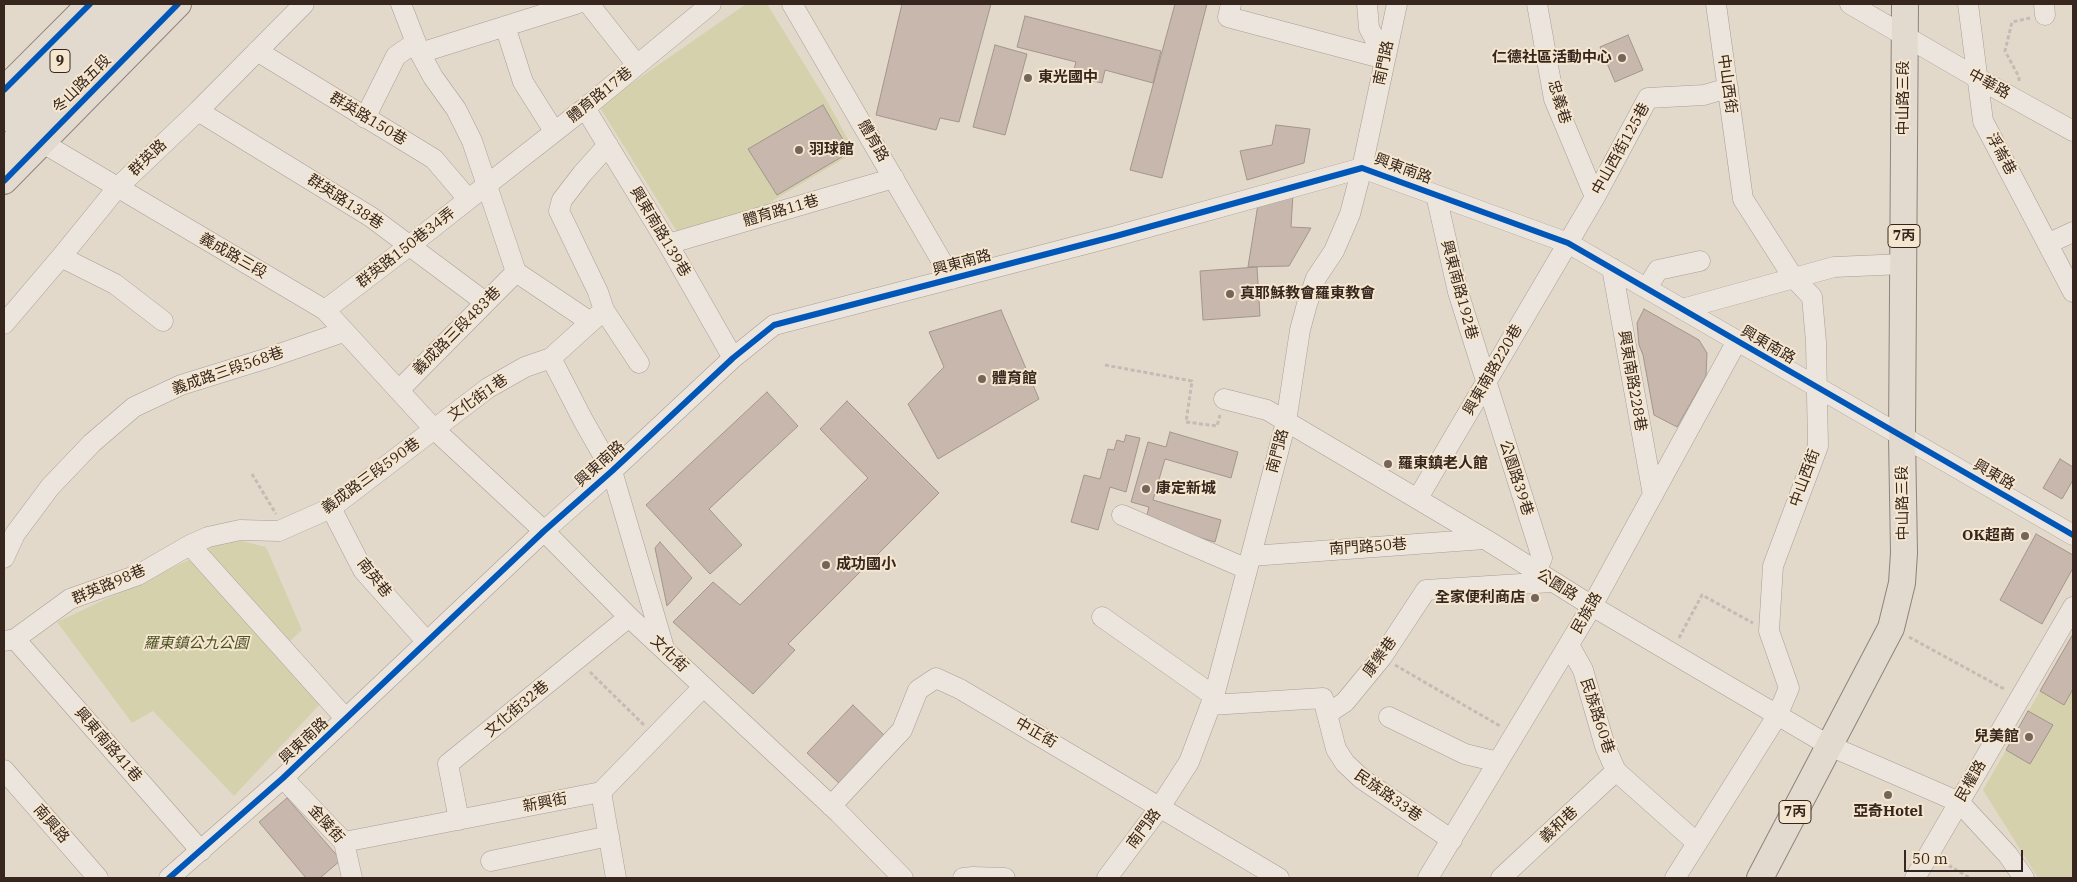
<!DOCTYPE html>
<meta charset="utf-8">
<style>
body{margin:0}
#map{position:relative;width:2077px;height:882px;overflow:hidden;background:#e3d9cb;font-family:"IBM Plex Serif",serif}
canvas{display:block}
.frame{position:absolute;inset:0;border:5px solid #36261d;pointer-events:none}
.scale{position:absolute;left:1904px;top:850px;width:119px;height:22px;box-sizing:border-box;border:2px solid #36261d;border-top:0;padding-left:6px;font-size:15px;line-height:18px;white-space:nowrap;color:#36261d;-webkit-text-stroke:4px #f5e6d0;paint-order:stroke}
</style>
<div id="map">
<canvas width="2077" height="882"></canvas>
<div class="frame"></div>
<div class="scale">50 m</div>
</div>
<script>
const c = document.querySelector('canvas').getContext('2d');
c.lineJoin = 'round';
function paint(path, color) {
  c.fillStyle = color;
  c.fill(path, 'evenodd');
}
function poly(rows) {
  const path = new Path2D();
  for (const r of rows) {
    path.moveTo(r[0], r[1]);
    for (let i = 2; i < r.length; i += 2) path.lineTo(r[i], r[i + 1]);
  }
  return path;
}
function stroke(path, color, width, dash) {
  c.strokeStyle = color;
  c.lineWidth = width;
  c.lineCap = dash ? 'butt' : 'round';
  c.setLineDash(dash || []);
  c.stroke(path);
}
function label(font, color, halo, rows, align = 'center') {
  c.font = font + ' "IBM Plex Serif","Noto Sans TC",serif';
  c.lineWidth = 4;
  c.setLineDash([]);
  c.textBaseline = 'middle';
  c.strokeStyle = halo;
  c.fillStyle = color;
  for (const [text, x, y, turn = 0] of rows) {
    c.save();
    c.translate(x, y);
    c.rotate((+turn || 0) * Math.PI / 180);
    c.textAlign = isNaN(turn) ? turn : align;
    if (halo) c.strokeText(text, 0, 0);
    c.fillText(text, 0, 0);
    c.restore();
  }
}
const green = poly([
 [746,4,767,4,827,101,855,152,762,207,679,235,599,106],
 [229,538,266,547,302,630,277,653,322,702,234,796,153,711,132,723,57,622,199,555,203,547],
 [2073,634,2073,878,2038,878,1983,790]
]);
const building = poly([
 [902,4,991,4,959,122,940,118,936,130,876,115,902,4],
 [1175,4,1207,4,1162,178,1130,170,1175,4],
 [1025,16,1161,51,1153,83,1105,70,1102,83,1072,76,1076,62,1017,47,1025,16],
 [1628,35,1643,70,1615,82,1600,47,1628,35],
 [995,45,1027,54,1005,135,973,127,995,45],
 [823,105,850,152,777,195,748,149,823,105],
 [1276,125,1310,129,1304,163,1247,180,1240,151,1272,145,1276,125],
 [1293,194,1291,227,1311,228,1289,266,1248,267,1258,204,1293,194],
 [1257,267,1260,316,1203,320,1200,271,1257,267],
 [1644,309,1699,340,1707,353,1706,376,1677,427,1654,415,1643,355,1639,345,1637,323,1644,309],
 [1001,310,1039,399,938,459,908,404,944,367,929,332,1001,310],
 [767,392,798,426,709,509,742,545,710,574,646,505,767,392],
 [847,401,939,493,788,644,795,650,753,694,673,622,713,582,740,605,868,478,820,429,847,401],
 [1170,432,1238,452,1231,478,1165,459,1153,500,1221,520,1215,542,1145,522,1149,507,1131,502,1148,442,1166,447,1170,432],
 [1126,435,1140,438,1126,492,1110,487,1098,530,1071,522,1084,475,1100,479,1108,449,1114,450,1117,440,1124,442,1126,435],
 [2060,459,2073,467,2073,480,2062,499,2043,488,2060,459],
 [2036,534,2073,555,2073,568,2042,624,2000,600,2036,534],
 [660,542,692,578,667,606,655,548,660,542],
 [2073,634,2073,689,2064,705,2040,691,2073,634],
 [853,705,886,737,841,785,807,753,853,705],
 [2028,711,2053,725,2030,764,2006,750,2028,711],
 [287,798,341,860,320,878,306,878,259,822,287,798]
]);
const path = poly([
 [2019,81,2019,77,2005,51,2012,22,2030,18],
 [1105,365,1192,381,1186,422,1217,426,1220,415],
 [252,474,276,514],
 [1909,637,2006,690],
 [1679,638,1702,595,1753,623],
 [1395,665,1500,726],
 [590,672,644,725],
 [1943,862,1970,878]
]);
const minor = poly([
 [401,4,420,53,433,77,456,109,472,141,516,272,589,321],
 [589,4,637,65],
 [792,4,952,279],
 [1231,4,1228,17,1385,59],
 [1367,4,1369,28,1385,59],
 [1537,4,1554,99,1595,197],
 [1850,4,1979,79,2073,131],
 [1968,4,1983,121,2073,292],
 [2044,4,2045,15],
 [505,26,523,82,554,131],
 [257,51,434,159,468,199],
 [420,53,576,4],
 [585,108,668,244,733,358],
 [198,111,371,217,485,302],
 [365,118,396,56,416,42],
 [31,136,325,310,435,430,544,531,629,617,839,813,903,878],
 [608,145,582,174,562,200,559,211,598,292,604,310,551,358,583,420,612,471,664,648],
 [1436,195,1458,292,1542,558,1536,571],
 [2049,243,2073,232],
 [668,244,894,178],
 [61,257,115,284,163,321],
 [1612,268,1653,495],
 [1647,288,1658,270,1700,261],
 [1682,309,1834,267,1904,264],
 [325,310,409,246,585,108,711,4],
 [604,310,639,363],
 [4,324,61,257,117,188,198,111,304,4],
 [399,390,516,272],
 [1224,399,1267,410,1485,539,1592,606,1830,746,1959,802,2008,855,2024,878],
 [1418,498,1595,197,1648,98,1704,95,1728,88],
 [331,508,363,570,427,642],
 [1122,515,1247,569],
 [190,545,346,719],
 [1251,556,1485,539],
 [4,558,15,534,50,487,92,443,134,407,181,385,268,358,343,332],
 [1102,617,1214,696],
 [15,639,201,851],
 [4,641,15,639,70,599,138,575,190,545,208,537,240,530,279,531,331,508,488,388,525,367,551,358],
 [1569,645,1583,670,1605,746,1616,771,1697,843],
 [1211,705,1323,698,1327,714,1345,702,1382,657,1426,590,1552,582],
 [1327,714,1336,749,1345,763,1362,779,1452,840],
 [1389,717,1465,754,1498,762],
 [4,770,98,878],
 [283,778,344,842,352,878],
 [601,792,616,878],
 [831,806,902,730,918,690,936,678,960,689,1279,878],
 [459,820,448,764,629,617],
 [344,842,601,792,703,687],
 [491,861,609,836],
 [169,878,283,778,544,531,612,471,733,358,774,325,1116,236,1362,168,1568,243,2073,535],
 [963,878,973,877,1005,878],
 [1107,878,1160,807,1189,762,1214,696,1286,422,1300,330,1307,304,1316,278,1334,251,1350,214,1362,168,1397,4],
 [1428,878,1592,606,1737,341],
 [1501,878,1616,771],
 [1675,878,1777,716,1789,688,1769,631,1773,566,1818,446,1816,342,1812,297,1793,277,1743,199,1716,4],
 [1915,878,2073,607]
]);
const major = poly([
 [4,90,90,4],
 [4,118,117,4],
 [4,152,146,4],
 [4,181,178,4],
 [1760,878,1891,628,1902,583,1904,553,1902,437,1905,4]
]);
const cycleway = poly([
 [4,90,90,4],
 [4,181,178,4],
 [169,878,283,778,544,531,612,471,733,358,774,325,1116,236,1362,168,1568,243,2073,535]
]);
const markers = [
 [1622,58,5,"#73655a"],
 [1028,78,5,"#73655a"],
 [799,150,5,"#73655a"],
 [1230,294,5,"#73655a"],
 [982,379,5,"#73655a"],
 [1388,464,5,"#73655a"],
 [1146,489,5,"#73655a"],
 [2025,536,5,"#73655a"],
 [826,565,5,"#73655a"],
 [1535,598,5,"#73655a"],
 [2029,737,5,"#73655a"],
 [1888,795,5,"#73655a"]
];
const shields = [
 [60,61,20],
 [1904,236,32],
 [1795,812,32]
];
const shieldNames = [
 ["9",60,61],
 ["7丙",1904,236],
 ["7丙",1795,812]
];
const poiNames = [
 ["仁德社區活動中心",1612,58,"right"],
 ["東光國中",1038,78],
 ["羽球館",809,150],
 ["真耶穌教會羅東教會",1240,294],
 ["體育館",992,379],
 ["羅東鎮老人館",1398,464],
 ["康定新城",1156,489],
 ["OK超商",2015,536,"right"],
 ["成功國小",836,565],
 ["全家便利商店",1525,598,"right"],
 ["兒美館",2019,737,"right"],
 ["亞奇Hotel",1888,812,"center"]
];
const streetNames = [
 ["南門路",1384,63,-78],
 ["冬山路五段",82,84,-45],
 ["中山西街",1727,84,82],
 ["中華路",1989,84,29],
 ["體育路17巷",600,95,-39],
 ["中山路三段",1904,98,-90],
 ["忠義巷",1559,102,73],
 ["群英路150巷",368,119,31],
 ["體育路",873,141,60],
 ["中山西街125巷",1621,149,-61],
 ["浮崙巷",2001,154,62],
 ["群英路",148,158,-44],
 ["興東南路",1403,169,20],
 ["群英路138巷",345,202,33],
 ["體育路11巷",781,211,-16],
 ["興東南路139巷",660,232,59],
 ["群英路150巷34弄",406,248,-38],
 ["義成路三段",233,256,30],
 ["興東南路",962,263,-15],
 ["興東南路192巷",1459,290,75],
 ["義成路三段483巷",457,331,-45],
 ["興東南路",1768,345,30],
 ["興東南路220巷",1493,370,-60],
 ["義成路三段568巷",228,371,-19],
 ["興東南路228巷",1632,381,80],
 ["文化街1巷",478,398,-35],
 ["南門路",1278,451,-75],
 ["興東南路",600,464,-42],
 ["興東路",1994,475,30],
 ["義成路三段590巷",371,476,-36],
 ["公園路39巷",1516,478,72],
 ["中山西街",1805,478,-70],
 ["中山路三段",1903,503,-91],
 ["南門路50巷",1368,547,-4],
 ["南英巷",374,578,52],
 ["群英路98巷",109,585,-23],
 ["公園路",1557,585,32],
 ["民族路",1587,613,-60],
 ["文化街",669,654,44],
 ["康樂巷",1380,657,-54],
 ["文化街32巷",517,709,-40],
 ["民族路60巷",1597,716,72],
 ["中正街",1036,733,30],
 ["興東南路",304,741,-43],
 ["興東南路41巷",108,745,49],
 ["民權路",1971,781,-60],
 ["民族路33巷",1388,796,35],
 ["新興街",545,803,-11],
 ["南興路",51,824,49],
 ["金陵街",326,824,48],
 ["義和巷",1559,825,-43],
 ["南門路",1144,829,-53]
];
const parkNames = [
 ["羅東鎮公九公園",196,644]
];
paint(green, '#d6d1ad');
paint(building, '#c7b7ac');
stroke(building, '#a3958b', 1);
stroke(minor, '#a89e95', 21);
stroke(major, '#8d847b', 28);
stroke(path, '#c4bcb4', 3, [4, 2.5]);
stroke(minor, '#ebe5dd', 20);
stroke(major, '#e2dace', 26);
stroke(cycleway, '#0057b8', 6);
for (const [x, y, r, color] of markers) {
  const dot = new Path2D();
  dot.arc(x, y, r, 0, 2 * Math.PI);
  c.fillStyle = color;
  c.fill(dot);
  stroke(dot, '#f5e6d0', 2);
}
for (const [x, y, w] of shields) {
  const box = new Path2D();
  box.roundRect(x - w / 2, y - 11.5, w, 23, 4);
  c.fillStyle = '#f5e6d0';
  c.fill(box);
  stroke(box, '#36261d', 1);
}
label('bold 14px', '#36261d', null, shieldNames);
label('bold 15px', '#36261d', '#f5e6d0', poiNames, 'left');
label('15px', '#36261d', '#f5e6d0', streetNames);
label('italic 15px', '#4d5324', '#f5e6d0', parkNames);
</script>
